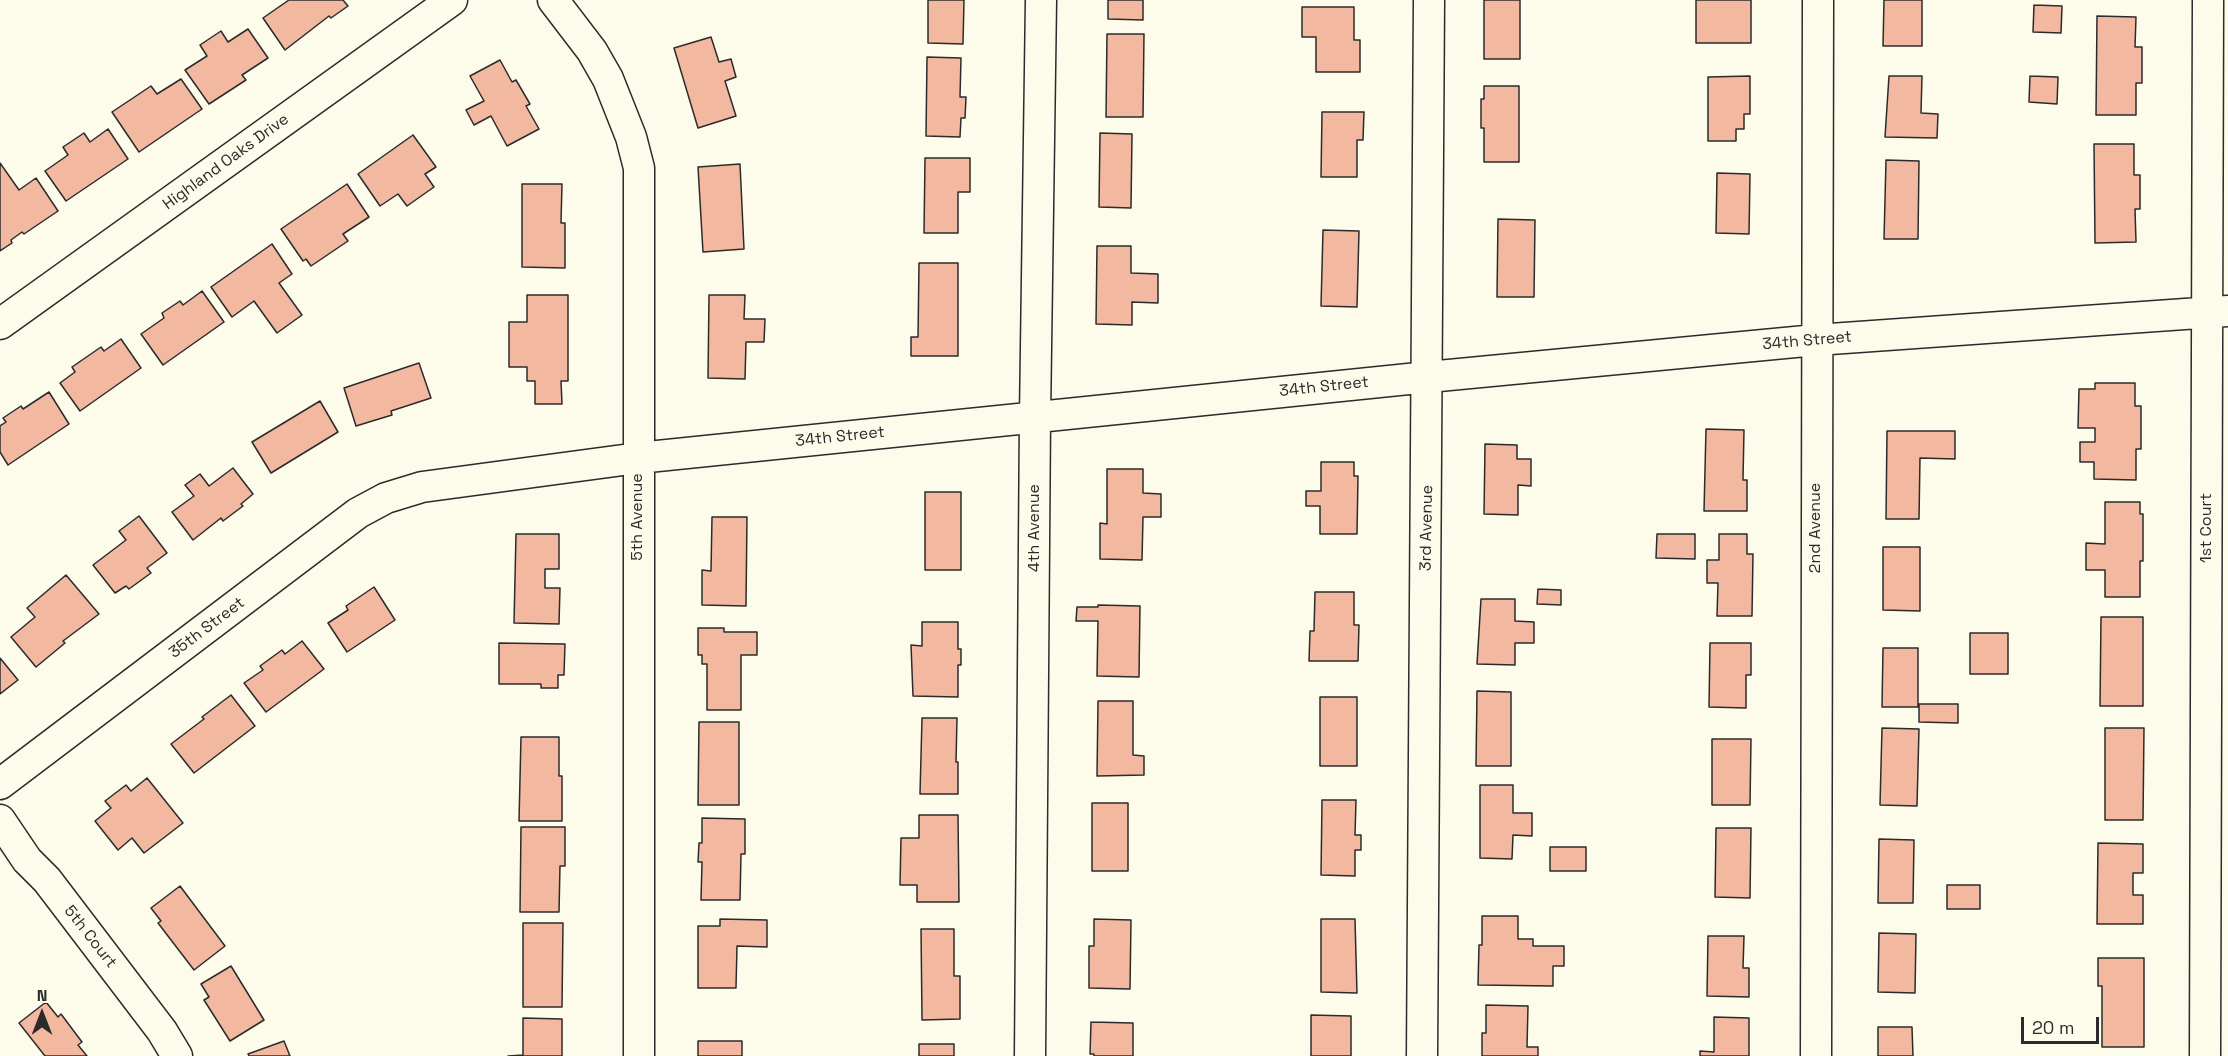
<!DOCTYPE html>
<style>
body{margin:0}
#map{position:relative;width:2228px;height:1056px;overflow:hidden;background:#fdfbea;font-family:"Space Grotesk",sans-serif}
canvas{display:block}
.north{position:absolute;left:12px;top:984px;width:60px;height:60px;-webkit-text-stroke:4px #fdfbea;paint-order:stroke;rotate:0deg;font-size:16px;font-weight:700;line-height:24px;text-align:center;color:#2b2b2b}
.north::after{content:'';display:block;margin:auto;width:21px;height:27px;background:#2b2b2b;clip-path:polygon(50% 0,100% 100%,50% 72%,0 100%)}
.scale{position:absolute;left:2021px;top:1017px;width:78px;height:27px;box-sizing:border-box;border:3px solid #2b2b2b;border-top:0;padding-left:8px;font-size:18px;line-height:21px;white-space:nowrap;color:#2b2b2b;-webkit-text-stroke:4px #fdfbea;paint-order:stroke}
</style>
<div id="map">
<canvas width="2228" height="1056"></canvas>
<div class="north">N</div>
<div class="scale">20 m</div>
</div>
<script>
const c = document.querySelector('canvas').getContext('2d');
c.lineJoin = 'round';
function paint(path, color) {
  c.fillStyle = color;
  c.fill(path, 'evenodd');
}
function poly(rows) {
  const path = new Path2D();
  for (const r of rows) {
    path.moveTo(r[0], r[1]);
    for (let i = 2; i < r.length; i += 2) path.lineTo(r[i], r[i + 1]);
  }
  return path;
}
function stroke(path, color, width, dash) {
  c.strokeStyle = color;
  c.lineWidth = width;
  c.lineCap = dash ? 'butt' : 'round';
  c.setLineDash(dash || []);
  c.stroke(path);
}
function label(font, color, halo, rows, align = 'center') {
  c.font = font + ' "Space Grotesk",sans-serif';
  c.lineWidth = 4.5;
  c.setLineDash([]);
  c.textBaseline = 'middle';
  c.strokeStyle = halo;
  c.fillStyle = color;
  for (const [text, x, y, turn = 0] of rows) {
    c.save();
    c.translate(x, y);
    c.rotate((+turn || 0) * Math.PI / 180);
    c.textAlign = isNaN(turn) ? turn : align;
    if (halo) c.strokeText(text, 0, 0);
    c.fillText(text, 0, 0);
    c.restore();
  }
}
const building = poly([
 [289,0,343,0,348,6,331,18,329,16,285,50,263,18,289,0],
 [928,0,964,0,963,44,928,43,928,0],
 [1108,0,1143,0,1143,20,1108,19,1108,0],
 [1484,0,1520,0,1520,59,1484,59,1484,0],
 [1696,0,1751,0,1751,43,1696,43,1696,0],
 [1884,0,1922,0,1922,46,1883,46,1884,0],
 [2034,5,2062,6,2061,33,2033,32,2034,5],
 [1302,7,1354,7,1354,40,1360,40,1360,72,1316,72,1316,37,1302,37,1302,7],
 [2097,16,2136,17,2135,47,2142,47,2142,83,2136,83,2136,115,2096,115,2097,16],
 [248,29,268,58,242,75,246,80,209,104,185,70,207,56,200,45,221,31,228,42,248,29],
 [1107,34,1144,34,1143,117,1106,117,1107,34],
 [711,37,719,62,731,59,736,77,725,81,736,116,698,128,674,48,711,37],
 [927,57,961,58,960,97,966,97,965,118,961,118,960,137,926,136,927,57],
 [500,60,512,82,516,80,530,104,526,106,539,129,507,146,491,116,474,125,466,110,484,101,470,76,500,60],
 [1750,76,1750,114,1744,114,1744,129,1736,129,1736,141,1708,141,1708,77,1750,76],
 [1889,76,1922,76,1921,113,1938,114,1937,138,1885,137,1889,76],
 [2030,76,2058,77,2057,104,2029,102,2030,76],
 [181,79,202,109,139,152,112,112,151,86,157,94,181,79],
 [1484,86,1519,86,1519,162,1484,162,1484,128,1481,128,1481,99,1484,99,1484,86],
 [1322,112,1364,112,1363,140,1357,140,1357,177,1321,177,1322,112],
 [108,129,128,159,66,201,45,171,68,155,63,147,84,133,90,142,108,129],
 [1100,133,1132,134,1131,208,1099,207,1100,133],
 [413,135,436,167,425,174,434,187,407,206,398,194,380,206,358,174,413,135],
 [2094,144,2134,144,2134,175,2140,175,2140,209,2135,209,2136,242,2095,243,2094,144],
 [925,158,970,158,970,192,958,192,958,233,924,233,925,158],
 [1886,160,1919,161,1918,239,1884,239,1886,160],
 [0,163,19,190,36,178,58,211,24,234,22,232,11,240,12,243,0,251,0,163],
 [740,164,744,249,703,252,698,167,740,164],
 [1717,173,1750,174,1749,234,1716,233,1717,173],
 [347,184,369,217,343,234,348,241,311,266,306,259,303,261,281,229,347,184],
 [522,184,562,184,561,223,565,223,565,268,522,267,522,184],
 [1498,219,1535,220,1534,297,1497,297,1498,219],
 [1323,230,1359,231,1357,307,1321,306,1323,230],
 [272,244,292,274,279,283,302,315,277,333,254,301,232,317,211,287,272,244],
 [1097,246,1131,246,1131,273,1158,274,1158,303,1132,302,1132,325,1096,324,1097,246],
 [919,263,958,263,958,356,911,356,911,337,918,337,919,263],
 [202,291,224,322,163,365,141,334,164,318,162,313,180,301,183,305,202,291],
 [527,295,568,295,568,381,561,381,562,404,535,404,535,381,527,381,527,367,509,367,509,322,527,322,527,295],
 [709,295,745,295,744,319,765,319,764,342,746,342,745,379,708,378,709,295],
 [121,339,141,368,80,411,60,383,75,372,72,367,101,347,104,351,121,339],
 [419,363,431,398,391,411,392,415,356,426,344,388,419,363],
 [2095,383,2135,383,2135,406,2141,406,2141,449,2136,449,2136,480,2094,479,2094,462,2080,462,2080,442,2095,442,2095,428,2078,428,2079,389,2095,389,2095,383],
 [49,392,69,424,8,465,0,452,0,426,6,422,3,418,21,406,23,409,49,392],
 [320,401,338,432,271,473,252,442,320,401],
 [1706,429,1744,430,1743,480,1747,480,1747,511,1704,511,1706,429],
 [1887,431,1955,431,1955,459,1920,458,1919,519,1886,519,1887,431],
 [1485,444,1517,445,1517,459,1531,459,1531,486,1518,485,1518,515,1484,514,1485,444],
 [1321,462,1354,462,1354,476,1358,476,1357,534,1320,534,1320,506,1306,506,1306,491,1321,491,1321,462],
 [233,468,253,494,241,504,243,506,223,521,221,518,193,540,172,512,194,496,185,485,200,474,209,486,233,468],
 [1107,469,1143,469,1143,493,1161,494,1161,517,1143,517,1142,560,1100,559,1100,523,1107,524,1107,469],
 [925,492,961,492,961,570,925,570,925,492],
 [2105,502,2140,502,2140,514,2143,514,2143,561,2140,561,2140,597,2105,597,2105,570,2086,570,2086,543,2105,544,2105,502],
 [139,516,167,553,147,568,151,573,129,589,126,586,115,593,93,565,126,540,119,531,139,516],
 [712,517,747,517,746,606,702,605,702,570,711,571,712,517],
 [516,534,559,534,559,569,545,569,545,588,560,588,559,624,514,623,516,534],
 [1657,534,1695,534,1695,559,1656,558,1657,534],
 [1719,534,1747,534,1747,554,1753,554,1752,616,1717,616,1718,583,1707,583,1707,560,1719,560,1719,534],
 [1883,547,1920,547,1920,611,1883,610,1883,547],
 [66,575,99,614,63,641,65,643,36,667,11,637,35,617,27,608,66,575],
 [374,587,395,620,347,652,328,623,348,610,346,606,374,587],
 [1538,589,1561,590,1561,605,1537,604,1538,589],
 [1315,592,1354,592,1354,625,1359,625,1358,661,1309,661,1310,631,1314,631,1315,592],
 [1481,599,1515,599,1515,621,1534,622,1534,643,1515,643,1515,665,1477,664,1481,599],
 [1098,605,1140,606,1139,677,1097,676,1098,621,1076,621,1077,607,1098,607,1098,605],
 [2101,617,2143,617,2143,706,2100,706,2101,617],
 [922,622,958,622,958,649,961,649,961,665,958,665,958,697,913,696,911,645,922,646,922,622],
 [698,628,724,628,724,632,757,632,757,655,741,655,741,710,707,710,707,664,702,664,702,655,698,655,698,628],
 [1970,633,2008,633,2008,674,1970,674,1970,633],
 [302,641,324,669,266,712,244,683,263,670,260,666,282,650,285,654,302,641],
 [499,643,565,644,564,675,558,675,558,688,541,688,541,684,499,684,499,643],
 [1710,643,1751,643,1751,675,1746,675,1746,708,1709,707,1710,643],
 [1883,648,1918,648,1918,707,1882,707,1883,648],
 [0,658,18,680,0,694,0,658],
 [1477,691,1511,692,1511,766,1476,766,1477,691],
 [231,695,255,726,194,773,171,744,204,719,202,717,231,695],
 [1320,697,1357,697,1357,766,1320,766,1320,697],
 [1098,701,1133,701,1133,755,1144,756,1144,775,1097,776,1098,701],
 [1919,704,1958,704,1958,723,1919,722,1919,704],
 [922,718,957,718,956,762,958,762,958,794,920,794,922,718],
 [699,722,739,722,739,805,698,805,699,722],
 [1882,728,1919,729,1917,806,1880,805,1882,728],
 [2105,728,2144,728,2143,820,2105,820,2105,728],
 [521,737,559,737,559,776,562,776,562,821,519,821,521,737],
 [1712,739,1751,739,1750,805,1712,805,1712,739],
 [147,778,183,823,144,853,132,838,118,850,95,821,111,808,105,801,126,785,131,791,147,778],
 [1480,785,1513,785,1513,813,1532,813,1532,836,1513,835,1512,859,1480,858,1480,785],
 [1322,800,1356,800,1355,835,1361,835,1361,850,1355,850,1355,876,1321,875,1322,800],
 [1092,803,1128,803,1128,871,1092,871,1092,803],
 [919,815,958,815,959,902,917,902,917,885,900,885,901,838,919,838,919,815],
 [702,818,745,819,745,854,741,854,740,900,701,900,702,862,698,862,699,843,702,843,702,818],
 [521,827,565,827,565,866,560,866,559,912,520,912,521,827],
 [1716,828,1751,828,1750,898,1715,897,1716,828],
 [1879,839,1914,840,1913,903,1878,903,1879,839],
 [2098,843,2143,844,2143,873,2133,873,2133,895,2143,895,2143,924,2097,924,2098,843],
 [1550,847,1586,847,1586,871,1550,871,1550,847],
 [1947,885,1980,885,1980,909,1947,909,1947,885],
 [180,886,225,946,194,970,158,923,161,921,151,908,180,886],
 [1482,916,1518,916,1518,939,1533,939,1533,946,1564,946,1564,966,1553,966,1553,986,1478,985,1479,945,1482,945,1482,916],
 [720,919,767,920,767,947,737,946,736,988,698,988,698,926,720,926,720,919],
 [1094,919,1131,920,1130,989,1089,988,1089,946,1094,946,1094,919],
 [1321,919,1355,919,1357,993,1321,992,1321,919],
 [523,923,563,923,562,1007,523,1007,523,923],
 [921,929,954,929,954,976,960,976,960,1019,922,1020,921,929],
 [1879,933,1916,934,1915,993,1878,992,1879,933],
 [1708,936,1744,936,1743,968,1749,968,1749,997,1707,996,1708,936],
 [2098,958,2144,958,2144,1047,2102,1047,2102,986,2098,986,2098,958],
 [231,966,264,1020,230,1041,204,1000,209,997,201,984,231,966],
 [46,1002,58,1017,61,1014,82,1042,78,1045,87,1056,45,1056,19,1023,46,1002],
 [1486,1005,1528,1006,1527,1047,1538,1047,1538,1056,1482,1056,1482,1033,1486,1033,1486,1005],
 [1311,1015,1351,1016,1351,1056,1311,1056,1311,1015],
 [1714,1017,1749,1018,1749,1056,1700,1056,1700,1051,1714,1052,1714,1017],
 [523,1018,562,1019,562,1056,508,1056,523,1055,523,1018],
 [1091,1022,1133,1023,1133,1056,1094,1056,1094,1054,1090,1054,1091,1022],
 [1878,1027,1912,1027,1913,1056,1878,1056,1878,1027],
 [284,1041,290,1056,249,1056,248,1054,284,1041],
 [698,1041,742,1041,742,1056,698,1056,698,1041],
 [919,1044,954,1044,954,1056,919,1056,919,1044]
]);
const minor = poly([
 [553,0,592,51,608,79,631,137,639,168,639,1056],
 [0,324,452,0],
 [0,784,358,513,386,498,422,487,638,458,1428,377,1816,340,2228,311],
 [0,820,27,860,47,880,162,1031,177,1056],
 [1030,1056,1035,417,1041,0],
 [1422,1056,1429,0],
 [1816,1056,1818,0],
 [2205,1056,2208,0]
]);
const streetNames = [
 ["Highland Oaks Drive",226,162,-36],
 ["34th Street",1807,341,-5],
 ["34th Street",1324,387,-6],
 ["34th Street",840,437,-6],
 ["5th Avenue",638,517,-90],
 ["4th Avenue",1035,528,-90],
 ["3rd Avenue",1427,528,-89],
 ["2nd Avenue",1816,528,-90],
 ["1st Court",2207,528,-90],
 ["35th Street",207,628,-37],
 ["5th Court",90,937,52]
];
paint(building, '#f2b8a0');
stroke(building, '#2b2b2b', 1.5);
stroke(minor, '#2b2b2b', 33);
stroke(minor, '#fdfbea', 30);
label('16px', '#2b2b2b', '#fdfbea', streetNames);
</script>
